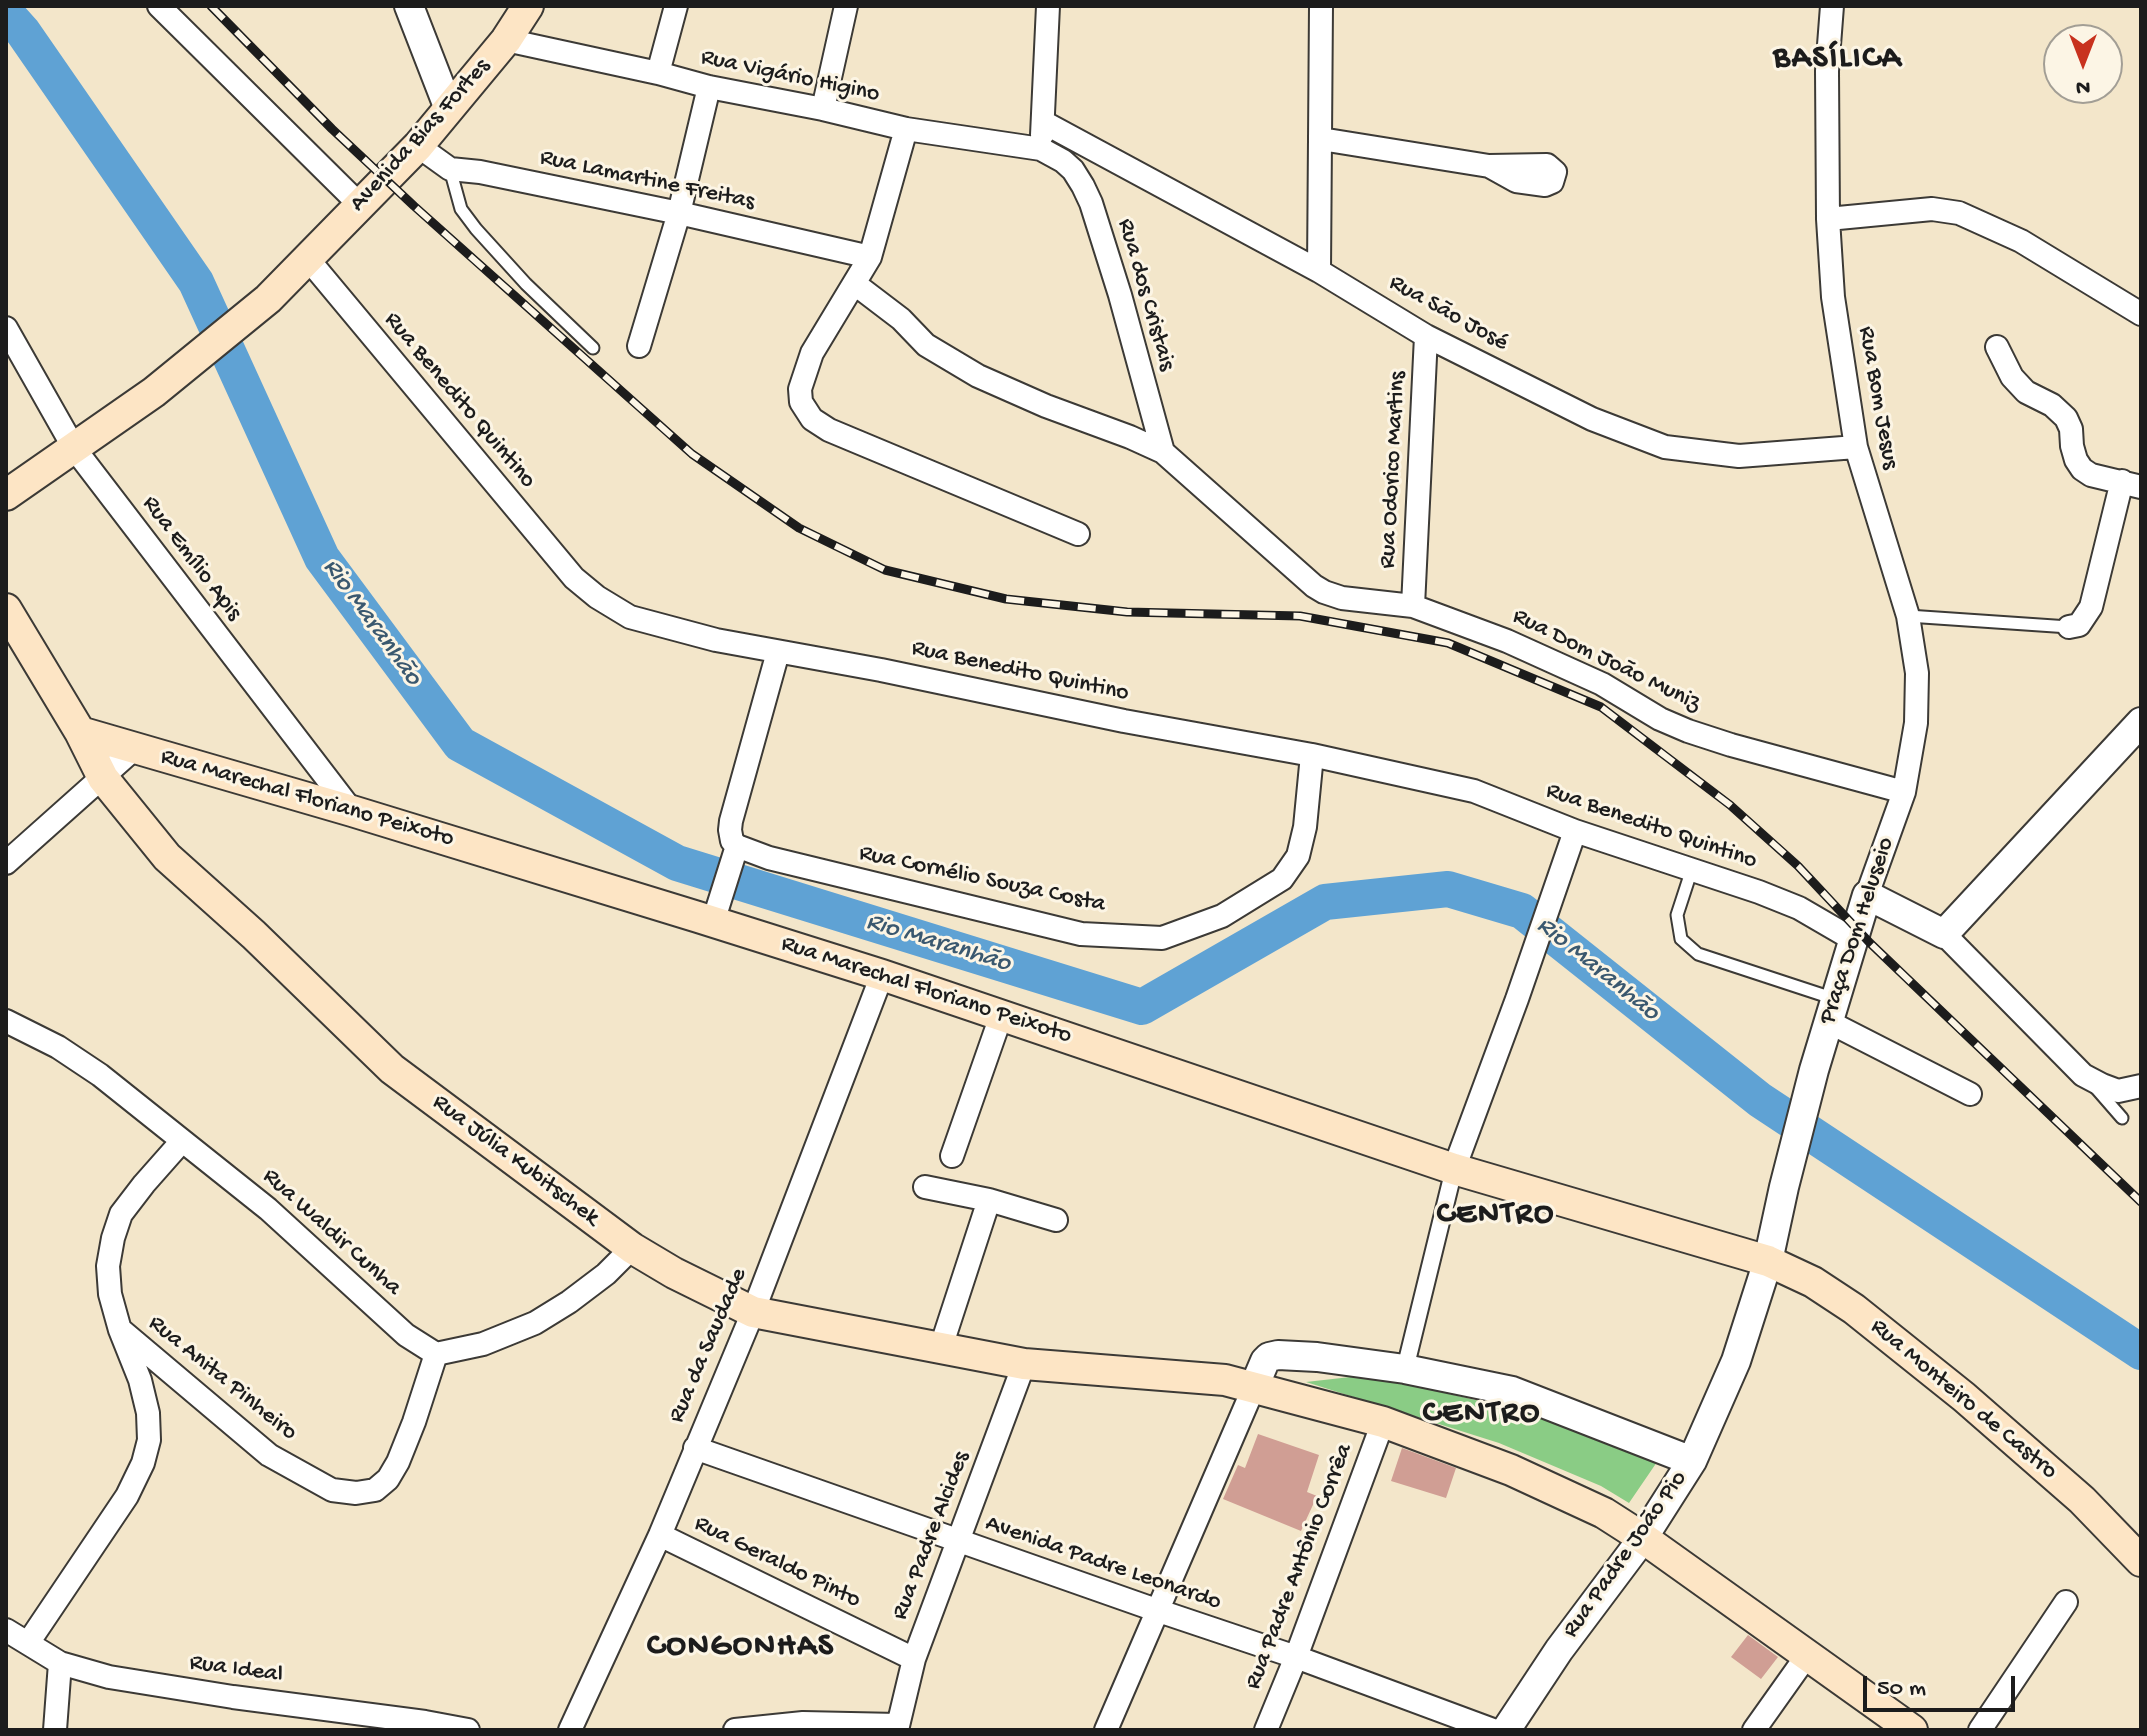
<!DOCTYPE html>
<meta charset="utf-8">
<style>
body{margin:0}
#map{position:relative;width:2147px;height:1736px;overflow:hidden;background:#f3e6ca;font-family:"Gochi Hand",sans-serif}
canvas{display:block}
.frame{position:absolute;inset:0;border:8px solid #1c1c1c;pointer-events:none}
.north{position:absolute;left:2043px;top:24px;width:80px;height:80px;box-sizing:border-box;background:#fcf5e5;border:2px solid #a29e95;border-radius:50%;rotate:180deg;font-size:22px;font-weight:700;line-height:32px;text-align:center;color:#1c1c1c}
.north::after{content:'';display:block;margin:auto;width:28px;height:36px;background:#c8321e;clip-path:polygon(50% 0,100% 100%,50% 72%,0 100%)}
.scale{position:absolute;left:1863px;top:1676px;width:152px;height:36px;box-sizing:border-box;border:4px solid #1c1c1c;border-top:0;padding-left:10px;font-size:24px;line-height:28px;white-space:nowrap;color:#1c1c1c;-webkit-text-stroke:6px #fcf5e5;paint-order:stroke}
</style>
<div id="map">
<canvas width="2147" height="1736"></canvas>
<div class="frame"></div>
<div class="north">N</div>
<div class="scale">50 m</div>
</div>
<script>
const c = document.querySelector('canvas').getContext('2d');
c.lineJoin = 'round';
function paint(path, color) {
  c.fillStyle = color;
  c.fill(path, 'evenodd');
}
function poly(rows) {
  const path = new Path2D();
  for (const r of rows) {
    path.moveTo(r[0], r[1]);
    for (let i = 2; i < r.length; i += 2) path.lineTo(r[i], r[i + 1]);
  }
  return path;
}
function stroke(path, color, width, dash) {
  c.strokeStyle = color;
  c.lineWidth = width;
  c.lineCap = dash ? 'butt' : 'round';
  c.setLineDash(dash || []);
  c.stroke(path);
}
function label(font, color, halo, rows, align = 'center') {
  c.font = font + ' "Gochi Hand",sans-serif';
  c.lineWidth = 6;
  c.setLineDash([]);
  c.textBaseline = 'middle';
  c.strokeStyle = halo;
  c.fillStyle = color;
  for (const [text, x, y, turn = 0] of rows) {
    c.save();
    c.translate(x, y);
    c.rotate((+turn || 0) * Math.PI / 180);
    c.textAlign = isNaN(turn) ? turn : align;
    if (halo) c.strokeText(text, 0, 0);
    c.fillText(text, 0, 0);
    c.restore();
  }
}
const green = poly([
 [1368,1375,1544,1416,1657,1462,1629,1503,1601,1486,1499,1443,1306,1382]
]);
const river = poly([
 [6,13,23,32,196,282,322,558,460,744,677,863,1142,1007,1325,902,1448,889,1522,911,1760,1100,2141,1352]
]);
const building = poly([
 [1258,1434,1319,1455,1307,1492,1317,1496,1301,1531,1223,1499,1238,1465,1245,1468],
 [1402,1448,1456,1468,1446,1498,1391,1481],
 [1748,1635,1778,1657,1761,1679,1731,1657]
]);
const service = poly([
 [450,169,461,209,476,229,526,284,593,348],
 [1908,616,2069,627],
 [1692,869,1677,915,1681,939,1698,954,1835,999],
 [2095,1087,2122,1118]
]);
const pedestrian = poly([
 [1405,1369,1454,1169]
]);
const minor = poly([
 [159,6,361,206],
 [1832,6,1827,71,1828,219,1833,297,1856,447,1908,616,1917,673,1916,723,1904,792,1867,895],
 [506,40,658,73,709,87,823,109,906,129,1041,149,1063,161,1073,170,1083,186,1091,203,1120,295,1163,452],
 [658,73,676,6],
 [823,109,846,6],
 [1043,122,1319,271,1426,336,1592,419,1665,447,1739,456,1856,447],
 [906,129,870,257,812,353,800,389,801,402,812,419,829,430,1078,534],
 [1042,135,1048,6],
 [1321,139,1489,166,1547,165,1555,172,1552,182,1545,185,1516,181,1489,166],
 [418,146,450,169,480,172,679,213,870,257],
 [1828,219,1932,209,1959,213,2021,241,2141,314],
 [308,259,574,578,597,597,630,617,716,640,881,670,1124,721,1312,755,1474,791,1575,831,1759,892,1799,908,1854,940],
 [1319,271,1321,6],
 [855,284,901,319,926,345,978,376,1046,406,1130,437,1163,452,1314,586,1324,592,1342,598,1413,606,1507,641,1602,684,1660,719,1688,731,1731,745,1904,792],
 [6,328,74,448,352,811],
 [639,346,679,213,709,87],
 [1997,347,2012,377,2026,392,2052,405,2066,418,2071,429,2072,446,2076,460,2082,469,2091,475,2141,487],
 [1413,606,1426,336],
 [2069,627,2079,625,2091,607,2122,481],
 [778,652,731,821,730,830,732,841,737,846,769,858,1081,934,1162,938,1222,916,1282,879,1298,856,1305,827,1312,755],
 [6,863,135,748],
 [713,922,737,846],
 [1944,934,2083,1075,2102,1085,2118,1091,2141,1086],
 [6,1021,58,1047,100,1075,268,1209,406,1335,436,1354,483,1344,535,1323,569,1302,606,1274,632,1248],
 [1829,1022,1970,1094],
 [952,1156,1001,1016],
 [1454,1169,1517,999,1575,831],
 [925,1187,989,1200],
 [122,1331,269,1455,332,1490,356,1493,375,1490,388,1479,398,1462,414,1422,436,1354],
 [941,1347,989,1200,1056,1220],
 [695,1448,1156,1610,1296,1657,1493,1730],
 [660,1535,914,1659],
 [6,1630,60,1663,109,1677,233,1697,425,1722,468,1730],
 [28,1643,127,1496,143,1463,149,1440,148,1413,140,1380,120,1330,110,1294,108,1266,113,1238,121,1214,144,1184,182,1141],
 [55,1730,60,1663],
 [570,1730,660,1535,753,1312,882,975],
 [735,1730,803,1723,898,1725],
 [897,1730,914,1659,1024,1364],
 [1106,1730,1254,1387],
 [1266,1730,1296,1657,1383,1422],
 [1754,1730,1808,1654],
 [1980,1730,2066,1602]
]);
const tertiary = poly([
 [409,6,449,109],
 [1254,1387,1265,1361,1269,1357,1278,1355,1317,1357,1405,1369,1512,1391,1692,1461],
 [1506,1730,1559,1650,1643,1538,1692,1461,1736,1361,1768,1261,1784,1187,1814,1070,1867,895,1944,934,2141,722]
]);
const secondary = poly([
 [6,495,154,392,268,299,418,146,506,40,528,6],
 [6,609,80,732,103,778,167,857,254,935,392,1069,632,1248,674,1273,753,1312,1024,1364,1225,1380,1383,1422,1511,1470,1604,1513,1643,1538,1912,1730],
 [80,732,352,811,698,917,882,975,1454,1169,1768,1261,1813,1282,1854,1309,1964,1397,2082,1500,2141,1561]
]);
const rail = poly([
 [211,6,332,129,414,206,692,454,799,528,885,570,1006,599,1127,612,1300,616,1448,643,1601,707,1730,805,1798,866,1870,943,2141,1202]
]);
const streetNames = [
 ["Rua Vigário Higino",790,77,12],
 ["Avenida Bias Fortes",421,136,-48],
 ["Rua Lamartine Freitas",647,181,12],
 ["Rua dos Cristais",1145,295,74],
 ["Rua São José",1448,314,29],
 ["Rua Bom Jesus",1877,398,80],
 ["Rua Benedito Quintino",459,401,50],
 ["Rua Odorico Martins",1394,470,-87],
 ["Rua Emílio Apis",191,559,53],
 ["Rua Dom João Muniz",1606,661,26],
 ["Rua Benedito Quintino",1020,672,12],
 ["Rua Marechal Floriano Peixoto",307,799,16],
 ["Rua Benedito Quintino",1651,827,19],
 ["Rua Cornélio Souza Costa",982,880,12],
 ["Praça Dom Heluseio",1858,931,-72],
 ["Rua Marechal Floriano Peixoto",926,991,18],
 ["Rua Júlia Kubitschek",515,1161,37],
 ["Rua Waldir Cunha",331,1233,42],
 ["Rua da Saudade",709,1346,-67],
 ["Rua Anita Pinheiro",222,1379,39],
 ["Rua Monteiro de Castro",1963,1400,40],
 ["Rua Padre Alcides",932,1536,-69],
 ["Rua Padre João Pio",1626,1555,-55],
 ["Rua Geraldo Pinto",777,1563,26],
 ["Avenida Padre Leonardo",1103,1564,19],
 ["Rua Padre Antônio Corrêa",1300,1567,-69],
 ["Rua Ideal",236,1670,8]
];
const waterNames = [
 ["Rio Maranhão",371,623,54],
 ["Rio Maranhão",938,944,17],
 ["Rio Maranhão",1597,970,39]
];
const districtNames = [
 ["BASÍLICA",1838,60],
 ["CENTRO",1496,1216],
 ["CENTRO",1482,1415],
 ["CONGONHAS",741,1648]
];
paint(green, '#8acc85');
stroke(river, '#5fa2d4', 36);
paint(building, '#d09e94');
stroke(service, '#3c3a36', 15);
stroke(pedestrian, '#3c3a36', 20);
stroke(minor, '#3c3a36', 26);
stroke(tertiary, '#3c3a36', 32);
stroke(secondary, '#3c3a36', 34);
stroke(service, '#fff', 11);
stroke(pedestrian, '#fff', 16);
stroke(minor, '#fff', 22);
stroke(tertiary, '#fff', 28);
stroke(secondary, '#fde5c5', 30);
stroke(rail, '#1c1c1c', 9);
stroke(rail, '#fcf5e5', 6, [18]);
label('24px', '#1c1c1c', '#fcf5e5', streetNames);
label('italic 26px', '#3a586f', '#fcf5e5', waterNames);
c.letterSpacing = '2px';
label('bold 32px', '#1c1c1c', '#fcf5e5', districtNames);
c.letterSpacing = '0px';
</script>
